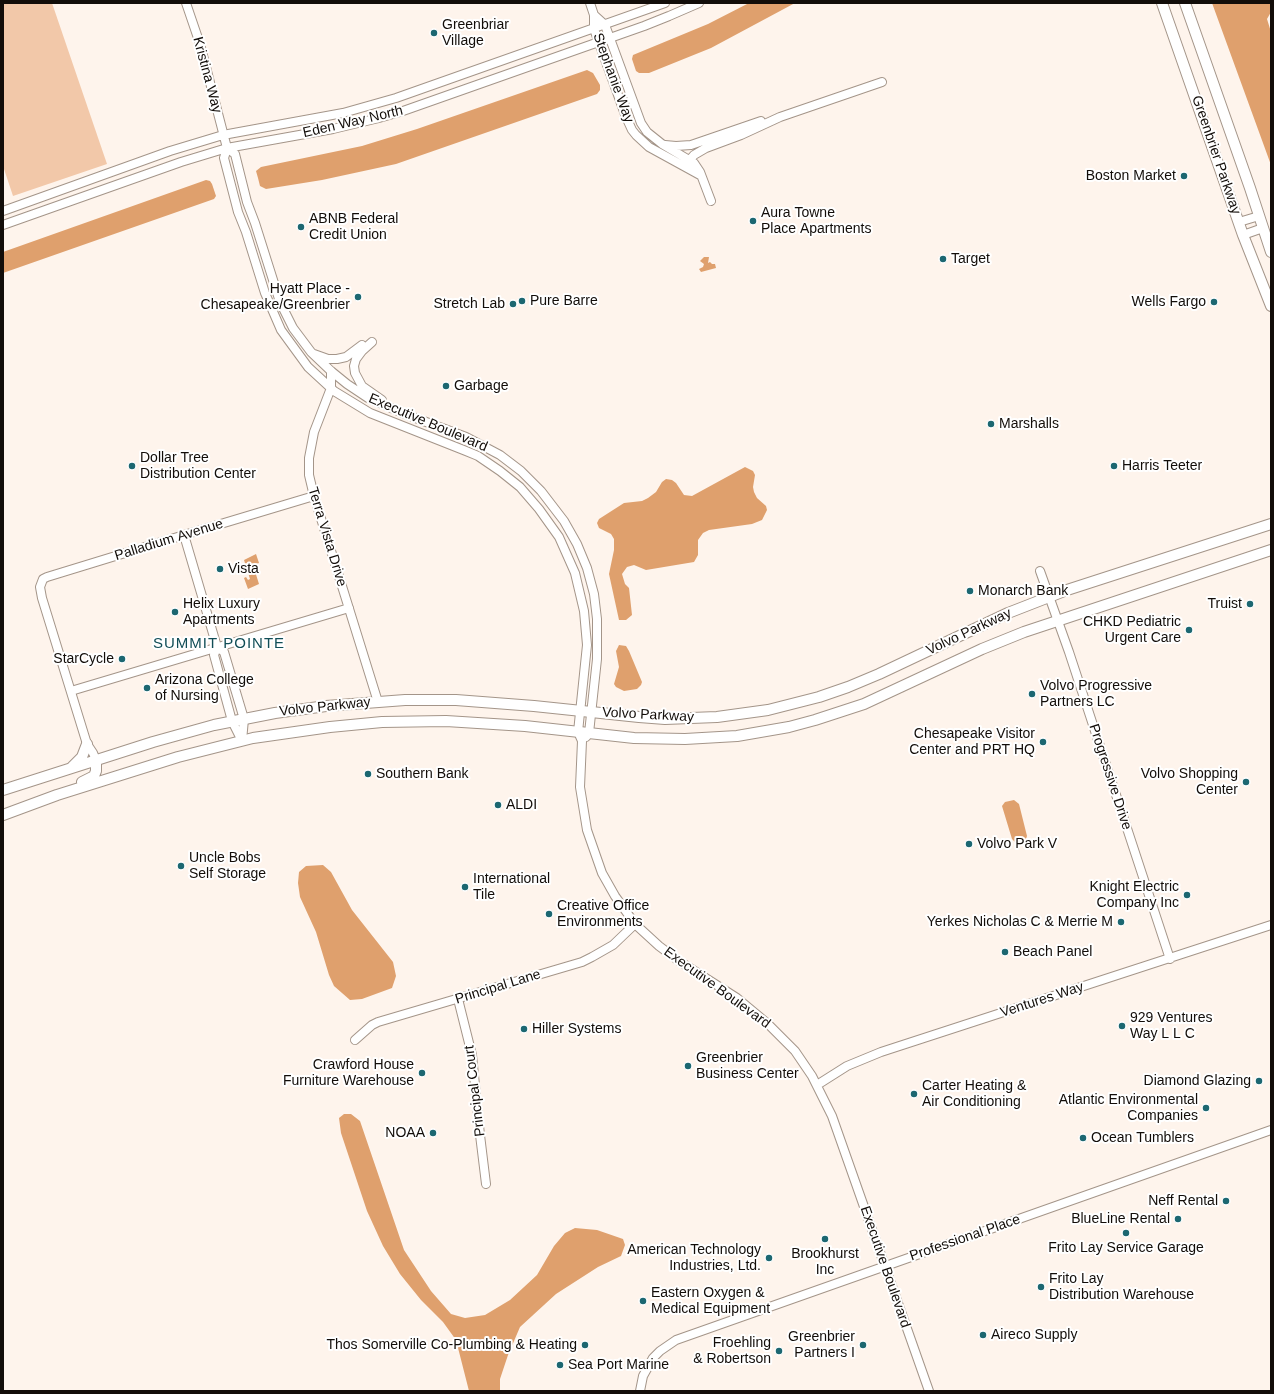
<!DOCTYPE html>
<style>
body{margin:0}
#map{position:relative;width:1274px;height:1394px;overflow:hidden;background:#fef4ec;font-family:Helvetica,sans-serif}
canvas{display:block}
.frame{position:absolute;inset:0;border:4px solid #120d09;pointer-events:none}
</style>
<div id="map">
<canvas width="1274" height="1394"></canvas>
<div class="frame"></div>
</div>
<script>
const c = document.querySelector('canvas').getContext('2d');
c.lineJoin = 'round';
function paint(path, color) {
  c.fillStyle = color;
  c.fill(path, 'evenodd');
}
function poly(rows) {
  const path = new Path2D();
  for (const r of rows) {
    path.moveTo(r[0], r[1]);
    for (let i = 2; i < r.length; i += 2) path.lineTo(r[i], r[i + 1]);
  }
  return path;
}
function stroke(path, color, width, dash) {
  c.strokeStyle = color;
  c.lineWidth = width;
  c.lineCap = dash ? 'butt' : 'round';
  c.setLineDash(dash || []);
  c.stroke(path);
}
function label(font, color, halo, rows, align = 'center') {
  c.font = font + ' Helvetica,sans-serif';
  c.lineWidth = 4;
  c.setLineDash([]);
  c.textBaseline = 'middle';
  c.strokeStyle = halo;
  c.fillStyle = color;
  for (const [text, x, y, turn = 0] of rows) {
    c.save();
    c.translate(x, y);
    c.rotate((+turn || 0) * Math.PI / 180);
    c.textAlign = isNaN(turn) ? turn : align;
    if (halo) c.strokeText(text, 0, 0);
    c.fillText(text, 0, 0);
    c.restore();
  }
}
const green = poly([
 [3,3,52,3,107,164,13,196,3,166]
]);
const water = poly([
 [749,3,795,3,711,48,649,73,639,73,636,71,632,59,633,55,708,24],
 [1212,3,1271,3,1271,12,1267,19,1271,32,1271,165],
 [587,70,593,73,600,85,600,90,597,94,396,164,322,180,266,189,260,186,258,178,256,171,261,167,362,146,417,129],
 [206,180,210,181,212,184,216,196,214,199,3,273,3,252],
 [704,257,709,257,708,263,710,262,712,264,715,264,716,268,701,272,699,269,703,267,704,264,700,261],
 [745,467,753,471,755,475,753,487,754,492,757,498,766,506,767,510,762,520,752,524,709,530,703,533,698,540,698,555,694,562,646,570,634,565,627,567,622,574,625,584,629,588,632,615,626,620,619,620,609,574,614,550,614,539,611,534,599,528,597,523,599,519,624,503,642,501,648,498,656,492,662,482,666,479,672,480,676,483,684,495,692,496],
 [256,554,259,563,253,565,259,584,248,589,244,578,246,577,248,580,250,579,244,560],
 [619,645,626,646,629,651,642,682,641,685,637,689,624,691,616,687,614,684,619,667,616,651],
 [1014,800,1019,804,1027,836,1026,839,1015,842,1012,839,1002,806,1005,802],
 [323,865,331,872,352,910,393,962,396,976,392,988,362,999,350,1000,334,986,329,975,316,932,300,897,298,883,299,872,306,866],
 [344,1114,351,1114,360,1121,404,1250,431,1291,451,1314,465,1318,485,1315,510,1300,537,1275,554,1246,565,1233,575,1228,597,1230,623,1239,625,1245,621,1256,598,1267,556,1294,520,1327,508,1355,500,1379,500,1391,469,1391,456,1340,443,1322,421,1300,400,1274,383,1246,367,1211,341,1133,339,1118]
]);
const minor = poly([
 [186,3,200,44,227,148],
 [590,3,594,15,594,29,626,117,632,130,636,135,649,147,700,175],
 [594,15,605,25,641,123,647,132,662,144,694,163,700,172,711,201],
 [665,145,676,146,691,145,761,121],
 [227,148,224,158,238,212,246,232,265,293,281,330,308,367,334,391,370,413,466,451,478,456,500,471,520,487,539,509,559,537,575,573,584,611,587,645,578,732,582,741,580,787,587,830,602,873,615,896,635,924,659,946,679,961,737,998,767,1023,795,1051,812,1076,832,1116,929,1391],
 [227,148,235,154,247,202,255,223,280,302,293,328,311,352,331,371,347,384,368,398,405,414,466,437,500,455,521,471,541,491,564,521,577,544,587,568,594,594,597,619,597,659,589,733,586,737],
 [687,163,694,155,706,148,741,135,780,117,882,82],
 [3,211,170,151,223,135,343,113,396,98,665,3],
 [1239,222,1259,216],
 [3,225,181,162,227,148,333,129,379,118,403,111,644,26,669,16,699,3],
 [1243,235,1263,228],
 [372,342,362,351,356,359,354,366,355,373,362,386,382,400],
 [314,354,328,359,337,359,346,357,362,345],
 [331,371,331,388,314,432,309,458,309,475,314,496,378,702],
 [184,535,217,647,224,652,244,719,242,741],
 [1040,571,1069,652,1170,959],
 [217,647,214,655,232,721,242,741],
 [71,691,349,608],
 [96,760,93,753,87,744,42,598,40,587,43,579,47,577,184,535,314,496],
 [458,999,472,1055,480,1135,486,1184],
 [355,1040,372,1025,378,1022,582,962,592,957,613,945,635,924],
 [817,1085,847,1066,881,1052,1271,925],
 [640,1391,643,1376,653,1358,660,1351,676,1340,1271,1130]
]);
const major = poly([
 [1162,3,1243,235,1271,306],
 [1185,3,1250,188,1271,252],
 [72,767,82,757,87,744],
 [82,782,94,776,96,771,96,760],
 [3,790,153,742,214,725,275,713,326,706,405,700,456,700,534,706,639,717,665,719,717,717,768,710,819,697,848,687,879,674,1008,613,1067,590,1271,524],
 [3,815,57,795,178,757,253,738,330,727,382,722,446,721,525,726,634,738,685,739,737,736,789,727,815,720,864,704,982,649,1024,632,1271,550]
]);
const markers = [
 [434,33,4,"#1c6771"],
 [1184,176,4,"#1c6771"],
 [753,221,4,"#1c6771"],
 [301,227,4,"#1c6771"],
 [943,259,4,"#1c6771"],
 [358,297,4,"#1c6771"],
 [522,301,4,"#1c6771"],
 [1214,302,4,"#1c6771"],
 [513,304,4,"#1c6771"],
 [446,386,4,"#1c6771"],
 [991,424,4,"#1c6771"],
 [132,466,4,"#1c6771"],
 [1114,466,4,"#1c6771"],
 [220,569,4,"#1c6771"],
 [970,591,4,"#1c6771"],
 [1250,604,4,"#1c6771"],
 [175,612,4,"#1c6771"],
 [1189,630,4,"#1c6771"],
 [122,659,4,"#1c6771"],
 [147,688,4,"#1c6771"],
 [1032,694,4,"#1c6771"],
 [1043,742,4,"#1c6771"],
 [368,774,4,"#1c6771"],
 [1246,782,4,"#1c6771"],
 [498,805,4,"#1c6771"],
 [969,844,4,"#1c6771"],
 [181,866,4,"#1c6771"],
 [465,887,4,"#1c6771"],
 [1187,895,4,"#1c6771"],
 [549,914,4,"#1c6771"],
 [1121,922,4,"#1c6771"],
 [1005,952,4,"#1c6771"],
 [1122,1026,4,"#1c6771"],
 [524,1029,4,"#1c6771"],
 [688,1066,4,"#1c6771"],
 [422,1073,4,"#1c6771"],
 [1259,1081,4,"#1c6771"],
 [914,1094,4,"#1c6771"],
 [1206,1108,4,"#1c6771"],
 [433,1133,4,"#1c6771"],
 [1083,1138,4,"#1c6771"],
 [1226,1201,4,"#1c6771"],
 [1178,1219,4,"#1c6771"],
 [1126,1233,4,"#1c6771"],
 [825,1239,4,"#1c6771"],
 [769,1258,4,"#1c6771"],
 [1041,1287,4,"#1c6771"],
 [643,1301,4,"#1c6771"],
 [983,1335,4,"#1c6771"],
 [585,1345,4,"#1c6771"],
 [863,1345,4,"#1c6771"],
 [779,1351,4,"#1c6771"],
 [560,1365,4,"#1c6771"]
];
const poiNames = [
 ["Greenbriar",442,25],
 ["Village",442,41],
 ["Boston Market",1176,176,"right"],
 ["Aura Towne",761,213],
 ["Place Apartments",761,229],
 ["ABNB Federal",309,219],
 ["Credit Union",309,235],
 ["Target",951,259],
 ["Hyatt Place -",350,289,"right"],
 ["Chesapeake/Greenbrier",350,305,"right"],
 ["Pure Barre",530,301],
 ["Wells Fargo",1206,302,"right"],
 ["Stretch Lab",505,304,"right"],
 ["Garbage",454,386],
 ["Marshalls",999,424],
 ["Dollar Tree",140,458],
 ["Distribution Center",140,474],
 ["Harris Teeter",1122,466],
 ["Vista",228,569],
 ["Monarch Bank",978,591],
 ["Helix Luxury",183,604],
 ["Apartments",183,620],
 ["Truist",1242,604,"right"],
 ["CHKD Pediatric",1181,622,"right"],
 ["Urgent Care",1181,638,"right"],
 ["StarCycle",114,659,"right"],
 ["Arizona College",155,680],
 ["of Nursing",155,696],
 ["Volvo Progressive",1040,686],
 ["Partners LC",1040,702],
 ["Chesapeake Visitor",1035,734,"right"],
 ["Center and PRT HQ",1035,750,"right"],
 ["Southern Bank",376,774],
 ["Volvo Shopping",1238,774,"right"],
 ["Center",1238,790,"right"],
 ["ALDI",506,805],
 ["Volvo Park V",977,844],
 ["Uncle Bobs",189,858],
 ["Self Storage",189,874],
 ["International",473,879],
 ["Tile",473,895],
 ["Knight Electric",1179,887,"right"],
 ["Company Inc",1179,903,"right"],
 ["Creative Office",557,906],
 ["Environments",557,922],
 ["Yerkes Nicholas C & Merrie M",1113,922,"right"],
 ["Beach Panel",1013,952],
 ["929 Ventures",1130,1018],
 ["Way L L C",1130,1034],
 ["Hiller Systems",532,1029],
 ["Greenbrier",696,1058],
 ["Business Center",696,1074],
 ["Crawford House",414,1065,"right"],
 ["Furniture Warehouse",414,1081,"right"],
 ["Diamond Glazing",1251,1081,"right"],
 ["Carter Heating &",922,1086],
 ["Air Conditioning",922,1102],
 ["Atlantic Environmental",1198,1100,"right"],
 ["Companies",1198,1116,"right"],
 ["NOAA",425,1133,"right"],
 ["Ocean Tumblers",1091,1138],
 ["Neff Rental",1218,1201,"right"],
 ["BlueLine Rental",1170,1219,"right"],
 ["Frito Lay Service Garage",1126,1248,"center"],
 ["American Technology",761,1250,"right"],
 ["Industries, Ltd.",761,1266,"right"],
 ["Brookhurst",825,1254,"center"],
 ["Inc",825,1270,"center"],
 ["Frito Lay",1049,1279],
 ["Distribution Warehouse",1049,1295],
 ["Eastern Oxygen &",651,1293],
 ["Medical Equipment",651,1309],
 ["Aireco Supply",991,1335],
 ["Greenbrier",855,1337,"right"],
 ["Partners I",855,1353,"right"],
 ["Froehling",771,1343,"right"],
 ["& Robertson",771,1359,"right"],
 ["Thos Somerville Co-Plumbing & Heating",577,1345,"right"],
 ["Sea Port Marine",568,1365]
];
const streetNames = [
 ["Kristina Way",207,75,75],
 ["Stephanie Way",613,78,70],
 ["Eden Way North",353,122,-13],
 ["Greenbrier Parkway",1216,155,71],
 ["Executive Boulevard",428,423,23],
 ["Terra Vista Drive",327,537,73],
 ["Palladium Avenue",169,540,-17],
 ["Volvo Parkway",969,632,-25],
 ["Volvo Parkway",325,707,-6],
 ["Volvo Parkway",648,715,3],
 ["Progressive Drive",1110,777,72],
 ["Principal Lane",498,987,-17],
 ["Executive Boulevard",717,988,36],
 ["Ventures Way",1042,1000,-18],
 ["Principal Court",475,1091,-97],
 ["Professional Place",965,1238,-19],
 ["Executive Boulevard",885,1267,71]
];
const neighbourhoodNames = [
 ["SUMMIT POINTE",219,644]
];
paint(green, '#f2c8a9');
paint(water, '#dfa06d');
stroke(minor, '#a49589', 10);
stroke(major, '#a49589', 12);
stroke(minor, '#fff', 8);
stroke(major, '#fff', 10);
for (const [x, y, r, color] of markers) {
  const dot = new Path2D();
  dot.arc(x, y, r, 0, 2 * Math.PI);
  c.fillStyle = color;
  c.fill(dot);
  stroke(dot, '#fff', 1.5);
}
label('14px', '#120d09', '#fff', poiNames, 'left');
label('14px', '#120d09', '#fff', streetNames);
c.letterSpacing = '1px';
label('15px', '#114d56', '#fff', neighbourhoodNames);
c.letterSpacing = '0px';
</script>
